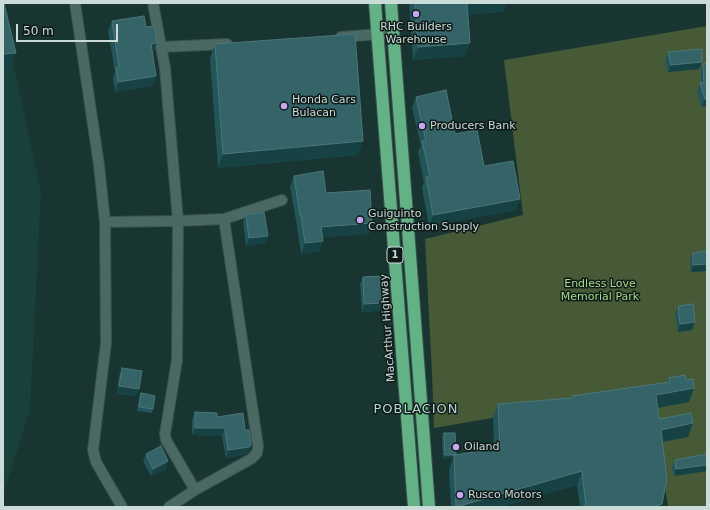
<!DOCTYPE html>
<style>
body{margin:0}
#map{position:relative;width:710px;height:510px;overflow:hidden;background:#193531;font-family:"DejaVu Sans",sans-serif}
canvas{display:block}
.frame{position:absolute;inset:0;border:4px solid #cbdbd8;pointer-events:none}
.scale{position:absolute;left:16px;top:24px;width:102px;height:18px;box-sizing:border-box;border:2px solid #cbdbd8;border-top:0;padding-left:5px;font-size:12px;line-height:14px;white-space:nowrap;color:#cbdbd8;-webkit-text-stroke:3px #0e1a18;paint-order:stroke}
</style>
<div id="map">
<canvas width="710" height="510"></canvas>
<div class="frame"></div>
<div class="scale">50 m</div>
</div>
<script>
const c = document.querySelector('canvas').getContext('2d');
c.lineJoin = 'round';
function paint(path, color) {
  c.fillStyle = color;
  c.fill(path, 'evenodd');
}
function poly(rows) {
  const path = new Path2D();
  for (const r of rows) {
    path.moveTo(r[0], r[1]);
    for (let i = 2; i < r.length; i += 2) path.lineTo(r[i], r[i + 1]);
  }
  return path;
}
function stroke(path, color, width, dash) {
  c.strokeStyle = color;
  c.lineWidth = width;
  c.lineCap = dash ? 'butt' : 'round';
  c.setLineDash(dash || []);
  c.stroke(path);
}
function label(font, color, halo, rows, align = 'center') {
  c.font = font + ' "DejaVu Sans",sans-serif';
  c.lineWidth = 3;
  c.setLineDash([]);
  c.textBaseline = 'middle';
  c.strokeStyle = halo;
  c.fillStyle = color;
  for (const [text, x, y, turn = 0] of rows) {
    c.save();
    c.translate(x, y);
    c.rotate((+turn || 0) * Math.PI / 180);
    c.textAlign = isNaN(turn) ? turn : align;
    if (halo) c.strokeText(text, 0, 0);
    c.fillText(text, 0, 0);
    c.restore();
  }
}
const built = poly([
 [3,15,41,192,30,410,3,495]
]);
const green = poly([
 [707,26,707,506,668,507,650,391,434,428,432,373,425,239,523,215,504,60]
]);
const street = poly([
 [75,3,99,165,105,222,106,343,93,450,96,462,122,507],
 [153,3,165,68,178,221,177,360,165,434,166,440,195,490],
 [341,37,393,33],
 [162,47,227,44],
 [105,222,178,221,224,219,282,200],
 [169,507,195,490,251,459,257,453,258,446,224,219]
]);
const highway = poly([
 [375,3,414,507],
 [391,3,429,507]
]);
const wall = poly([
 [409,3,506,3,503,12,468,14,465,56,413,60],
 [112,21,146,27,157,43,153,53,152,53,156,76,152,86,115,92,113,78,115,72,108,31],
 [215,44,358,155,218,168,210,58],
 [668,52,702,62,699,69,668,72,665,60],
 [703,64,707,106,702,107,697,91,700,83,701,83,701,71],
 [416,97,455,134,484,166,516,210,429,226,422,188,424,182,418,152,421,146,412,108],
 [294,176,326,193,372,223,369,234,323,237,319,251,301,254,297,226,290,187],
 [246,215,268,236,265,243,246,246,243,222],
 [707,251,707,271,691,272,690,260,693,253],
 [363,277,382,303,379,311,362,312,360,284],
 [678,306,692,330,678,332,675,314],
 [122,368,136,396,117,394,119,376],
 [669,378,686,380,689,402,658,408,659,419,688,437,662,442,660,507,580,507,577,485,500,507,451,507,449,469,453,459,443,459,442,437,444,433,456,455,494,449,493,418,498,404,571,398,572,396,667,383],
 [141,393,153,409,152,413,137,411,139,397],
 [195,412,245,430,251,445,248,452,246,454,226,458,222,436,192,435,192,420],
 [146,454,166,469,151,476,143,461],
 [707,454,707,471,674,476,672,467,675,460]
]);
const shadedWall = poly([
 [466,3,506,3,503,12,462,15],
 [157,43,153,53,147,54,151,44],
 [470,43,465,56,413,60,418,47],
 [16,53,10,67,3,68,3,54],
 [702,62,699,69,668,72,671,65],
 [156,76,152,86,115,92,118,82],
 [705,99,707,99,707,106,702,107],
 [363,141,358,155,218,168,223,154],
 [520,199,516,210,429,226,433,215],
 [372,223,369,234,317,238,321,227],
 [268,236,265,243,246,246,249,238],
 [323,241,319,251,301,254,305,243],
 [707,264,707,271,691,272,693,265],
 [382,303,379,311,362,312,364,304],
 [695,322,692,330,678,332,680,324],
 [119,386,139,389,136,396,117,394],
 [694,388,689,402,651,409,656,395],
 [693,423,688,437,656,443,661,430],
 [195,428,225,428,222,436,192,435],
 [251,445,248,452,246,454,226,458,228,450],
 [445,455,454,455,453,459,443,459],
 [168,461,166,469,151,476,153,469],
 [707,465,707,471,674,476,676,469],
 [582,471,577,485,500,507,456,507],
 [662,504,660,507,653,507]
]);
const building = poly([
 [3,3,4,3,16,53,3,54,3,3],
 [415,3,467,3,470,43,418,47,415,3],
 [144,16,146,27,154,26,157,43,151,44,156,76,118,82,116,68,119,67,112,21,144,16],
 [355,34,363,141,223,154,215,44,355,34],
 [702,49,702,62,671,65,668,52,702,49],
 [707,63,707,99,705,99,700,83,704,83,703,64,707,63],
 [446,90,455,134,477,130,484,166,513,161,520,199,433,215,426,177,430,176,422,141,426,141,416,97,446,90],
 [323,171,326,193,370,190,372,223,321,227,323,241,305,243,301,215,300,216,294,176,323,171],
 [264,212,268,236,249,238,246,215,264,212],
 [707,251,707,264,693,265,693,253,707,251],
 [381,276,382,303,364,304,363,277,381,276],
 [693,304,695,322,680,324,678,306,693,304],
 [122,368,142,371,139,389,119,386,122,368],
 [685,375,686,380,693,379,694,388,656,395,659,419,691,413,693,423,661,430,667,479,662,504,653,507,586,507,582,471,456,507,454,455,500,448,498,404,572,398,572,396,670,382,669,378,685,375],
 [141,393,155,396,153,409,139,407,141,393],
 [195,412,217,413,217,417,243,413,245,430,249,430,251,445,249,447,228,450,225,428,195,428,195,412],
 [444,433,455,433,456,455,445,455,444,433],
 [161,446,168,461,153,469,146,454,161,446],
 [707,454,707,465,676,469,675,460,707,454]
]);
const markers = [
 [416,14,4,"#c8a5ef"],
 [284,106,4,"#c8a5ef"],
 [422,126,4,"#c8a5ef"],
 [360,220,4,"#c8a5ef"],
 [456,447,4,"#c8a5ef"],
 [460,495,4,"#c8a5ef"]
];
const shields = [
 [395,255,16]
];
const shieldNames = [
 ["1",395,255]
];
const poiNames = [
 ["RHC Builders",416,27,"center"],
 ["Warehouse",416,40,"center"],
 ["Honda Cars",292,100],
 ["Bulacan",292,113],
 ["Producers Bank",430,126],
 ["Guiguinto",368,214],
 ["Construction Supply",368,227],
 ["Oiland",464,447],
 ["Rusco Motors",468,495]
];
const parkNames = [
 ["Endless Love",600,284],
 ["Memorial Park",600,297]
];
const streetNames = [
 ["MacArthur Highway",388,328,-94]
];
const quarterNames = [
 ["POBLACION",416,410]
];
paint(built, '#19403a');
paint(green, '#465a38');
stroke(street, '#3a514e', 12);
stroke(highway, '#3a514e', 14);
stroke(street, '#4b6963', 10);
stroke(highway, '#63b285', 12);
paint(wall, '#22555a');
paint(shadedWall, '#174244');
paint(building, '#346368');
stroke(building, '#4c767a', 1);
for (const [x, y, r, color] of markers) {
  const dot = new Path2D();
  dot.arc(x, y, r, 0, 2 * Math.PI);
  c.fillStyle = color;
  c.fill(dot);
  stroke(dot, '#0e1a18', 1.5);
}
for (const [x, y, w] of shields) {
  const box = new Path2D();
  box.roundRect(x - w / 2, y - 8, w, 16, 3);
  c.fillStyle = '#0e1a18';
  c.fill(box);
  stroke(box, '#cbdbd8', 1);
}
label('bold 10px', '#cbdbd8', null, shieldNames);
label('11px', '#cbdbd8', '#0e1a18', poiNames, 'left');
label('11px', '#a8d985', '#0e1a18', parkNames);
label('11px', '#cbdbd8', '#0e1a18', streetNames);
c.letterSpacing = '1px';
label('13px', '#b5d5cf', '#0e1a18', quarterNames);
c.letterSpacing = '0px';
</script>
